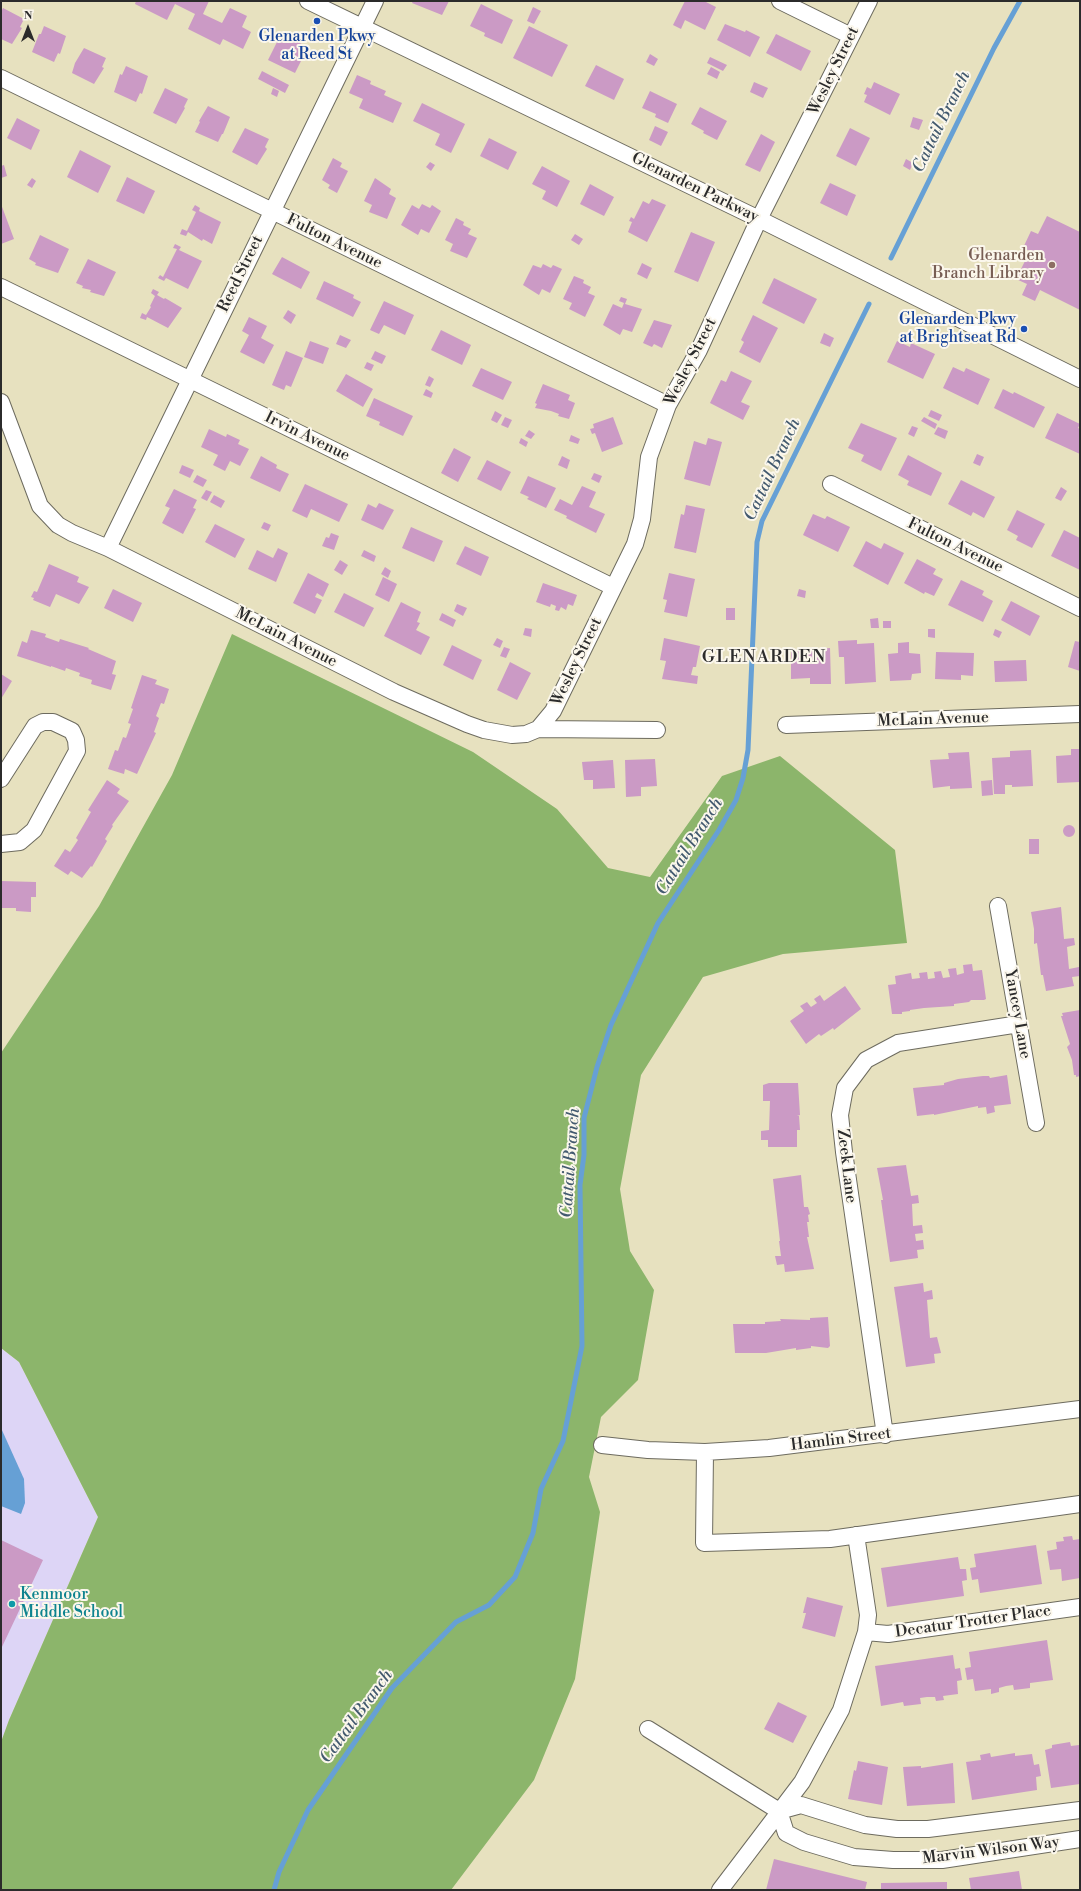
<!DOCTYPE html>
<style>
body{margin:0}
#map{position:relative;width:1081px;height:1891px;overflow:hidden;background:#e7e1bf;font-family:"Libre Bodoni",serif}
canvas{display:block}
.frame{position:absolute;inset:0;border:2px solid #2b2b2b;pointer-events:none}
.north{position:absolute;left:8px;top:8px;width:40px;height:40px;-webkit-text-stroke:3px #fbf7ec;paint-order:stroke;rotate:0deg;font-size:11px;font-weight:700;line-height:16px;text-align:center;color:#2b2b2b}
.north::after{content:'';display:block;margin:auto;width:14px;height:18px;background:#2b2b2b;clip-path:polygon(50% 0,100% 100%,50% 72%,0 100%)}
</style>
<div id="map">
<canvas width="1081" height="1891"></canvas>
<div class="frame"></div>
<div class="north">N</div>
</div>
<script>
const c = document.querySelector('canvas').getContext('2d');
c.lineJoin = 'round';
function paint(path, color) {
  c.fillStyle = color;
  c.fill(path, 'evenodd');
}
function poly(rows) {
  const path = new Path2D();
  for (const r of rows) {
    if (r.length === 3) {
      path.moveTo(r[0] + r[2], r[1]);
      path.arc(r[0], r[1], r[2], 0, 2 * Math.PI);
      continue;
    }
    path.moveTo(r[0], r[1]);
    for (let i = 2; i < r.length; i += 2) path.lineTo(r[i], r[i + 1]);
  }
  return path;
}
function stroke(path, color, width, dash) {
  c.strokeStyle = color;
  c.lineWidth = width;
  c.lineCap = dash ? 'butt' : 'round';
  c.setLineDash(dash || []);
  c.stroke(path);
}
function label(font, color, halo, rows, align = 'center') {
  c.font = font + ' "Libre Bodoni",serif';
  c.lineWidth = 4;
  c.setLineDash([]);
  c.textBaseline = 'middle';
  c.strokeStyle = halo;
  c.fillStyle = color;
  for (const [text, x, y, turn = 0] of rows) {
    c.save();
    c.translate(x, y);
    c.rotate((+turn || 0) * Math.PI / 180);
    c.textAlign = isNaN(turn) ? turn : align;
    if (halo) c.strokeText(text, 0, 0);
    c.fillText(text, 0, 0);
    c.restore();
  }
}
const built = poly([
 [1,1348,19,1362,98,1517,9,1720,1,1742]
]);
const forest = poly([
 [232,634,473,752,557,809,608,868,650,877,722,776,780,756,895,850,907,943,783,954,703,977,641,1075,620,1189,630,1251,654,1290,638,1380,601,1417,589,1477,600,1512,575,1679,534,1780,451,1890,1,1890,1,1742,9,1720,98,1517,19,1362,1,1348,1,1053,99,906,172,775]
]);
const water = poly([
 [1,1428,24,1479,25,1503,21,1514,1,1506]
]);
const stream = poly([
 [891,258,994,48,1020,1],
 [274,1890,279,1872,308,1810,392,1688,456,1622,489,1605,515,1577,533,1533,541,1489,563,1441,582,1346,580,1185,584,1155,584,1118,597,1067,611,1025,658,923,719,830,736,800,743,778,748,750,757,542,762,521,869,304]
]);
const building = poly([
 [136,1,209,1,203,14,222,23,230,8,247,16,242,27,251,32,243,49,223,39,220,45,188,29,195,14,175,4,167,20,135,4],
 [413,1,449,1,442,15,412,3],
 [685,1,704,1,716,7,705,30,685,20,681,29,673,25],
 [481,4,513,20,502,44,484,36,485,33,470,26],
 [533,7,541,11,534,24,527,21],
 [3,8,24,19,20,27,22,28,12,44,1,39,1,12],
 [725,24,745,32,746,30,760,37,750,57,717,40],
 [44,26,66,36,60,54,58,53,54,62,32,52,39,34,41,34],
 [529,26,568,45,552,77,513,58],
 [281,34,308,47,295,73,268,60],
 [776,34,811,51,801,71,766,53],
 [84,48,106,58,102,67,104,68,94,84,72,73,75,63],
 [650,54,658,59,654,66,646,62],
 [710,57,727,65,723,71,707,63],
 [596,65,624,79,614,100,585,86],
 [126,66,148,76,142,94,140,93,136,102,114,92,120,74,122,75],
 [711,67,720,72,717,79,707,74],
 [262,71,289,85,285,93,258,79],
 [357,75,371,81,370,84,386,91,384,95,402,103,393,123,359,108,363,99,349,93],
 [754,82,768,88,763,98,750,92],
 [874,82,900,94,890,115,864,102,867,95,864,94,867,87,871,89],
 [165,88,188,99,184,107,185,108,176,124,153,113],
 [273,88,279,91,277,97,271,94],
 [650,91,677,104,668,123,655,117,656,114,642,108],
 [422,103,465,124,451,153,435,145,440,134,413,121],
 [208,106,230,117,223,134,222,134,218,142,195,132,200,122,199,121],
 [700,107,727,121,717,140,703,133,704,131,691,124],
 [913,117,923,120,919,130,910,127],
 [17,118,40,130,31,150,7,138],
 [655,126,668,132,661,146,649,140],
 [245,128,269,139,265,147,267,149,257,165,232,152],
 [850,128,870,138,856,166,836,156],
 [761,134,775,142,760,172,745,165],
 [489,138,517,152,508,170,480,156],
 [80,150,111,166,98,193,67,177],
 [333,158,342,163,340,167,348,171,337,193,328,188,330,185,322,180],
 [906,159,913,163,910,170,903,166],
 [430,162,435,165,431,171,426,167],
 [4,165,7,176,1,178,1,166],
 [542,166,570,181,557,207,542,199,546,191,532,184],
 [127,177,155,191,144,214,116,201],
 [32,178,36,181,32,188,27,185],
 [375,178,391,189,389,194,396,198,387,219,369,212,372,205,364,201],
 [830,183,856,195,847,216,820,203],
 [590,184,614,197,604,216,580,204],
 [652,199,666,205,647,242,628,232,632,222,629,221,631,217,634,219,643,201,649,204],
 [1,204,14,239,1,244],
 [422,204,430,208,432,205,441,211,429,233,421,229,418,235,401,225,412,205,419,209],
 [195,205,200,208,199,211,221,222,212,244,203,239,202,241,188,232,186,236,180,234,182,229,187,231,196,212,192,210],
 [1047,216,1080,232,1080,310,1040,290,1035,301,1022,295,1027,284,1016,279,1030,251,1023,248,1031,231,1038,234],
 [456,218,464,222,463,225,471,229,468,234,477,238,467,258,450,251,453,244,445,240],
 [691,232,715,242,698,282,674,272],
 [575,234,583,239,579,245,571,240],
 [40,235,69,249,58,273,35,265,36,263,29,259],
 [175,244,181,247,179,250,202,261,188,289,166,278,164,281,158,278,160,275,163,277,177,249,173,248],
 [282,257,310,272,301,289,272,274],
 [88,259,116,272,104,296,90,292,91,290,82,288,83,286,76,283],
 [642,263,652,268,647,279,637,274],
 [543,264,551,268,553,265,562,269,550,293,542,289,539,295,523,285,533,265,541,268],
 [574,276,584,280,583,283,591,287,588,293,595,296,585,317,569,309,572,303,563,299],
 [774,278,817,299,804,324,762,303],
 [324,281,354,295,353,298,361,302,353,317,316,299],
 [153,289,159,292,157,295,164,299,165,298,182,308,168,328,147,317,146,320,140,318,142,313,146,315,151,307,150,306,155,296,151,293],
 [621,297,627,299,625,304,642,309,632,332,623,329,620,335,603,325,613,304,622,308,624,303,619,301],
 [384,301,414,315,405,335,384,325,379,334,370,330],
 [288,310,296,315,291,324,283,318],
 [753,315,778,328,760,363,739,352,744,342,741,340],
 [249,317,267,326,261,338,274,345,264,364,240,352,249,335,242,331],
 [654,320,672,325,662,348,654,344,652,347,643,343],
 [441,330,471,345,462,365,431,350],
 [824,333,834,338,830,347,820,343],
 [340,335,351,340,346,348,336,344],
 [310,341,329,348,323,364,304,357],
 [897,341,910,347,911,343,935,354,923,379,887,362],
 [286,351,303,358,291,387,286,385,284,390,272,385],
 [375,351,386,356,382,364,371,359],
 [367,362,374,365,371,371,364,368],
 [953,367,964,372,966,368,990,379,978,405,943,388],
 [481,368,512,382,503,400,472,386],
 [731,371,752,381,741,402,750,406,743,420,710,403,721,380,726,382],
 [346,374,373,389,363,407,336,391],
 [429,376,434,379,430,387,425,385],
 [543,384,570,395,568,400,575,403,569,419,558,416,559,414,551,411,535,408,537,404,535,403],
 [426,389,433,393,431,398,423,395],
 [1003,389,1013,394,1014,392,1045,407,1034,428,994,408],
 [374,398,413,416,403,436,379,425,380,422,366,416],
 [931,410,942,415,939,421,928,416],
 [495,411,502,415,497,423,491,420],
 [1057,413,1080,424,1078,428,1080,429,1080,454,1045,438],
 [505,417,512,420,508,428,501,425],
 [613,417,623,444,602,452,595,433,592,434,590,429,594,428,593,424],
 [924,417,937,424,935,429,921,421],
 [861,423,897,438,881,471,861,461,864,455,848,448],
 [912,426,918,428,914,437,908,434],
 [938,427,948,431,945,439,934,434],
 [209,429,226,437,227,434,240,440,238,444,249,449,240,466,230,461,225,471,213,465,218,455,201,447],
 [529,430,535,434,531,439,525,436],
 [571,435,580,439,578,444,569,441],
 [521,438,528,442,526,447,519,443],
 [708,438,722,442,710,486,684,479,694,441,706,445],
 [454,448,471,457,458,482,441,473],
 [977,454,984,457,980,466,973,463],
 [908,455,942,473,931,496,907,485,909,481,898,475],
 [261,456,277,465,276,468,289,474,280,492,250,478],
 [562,456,570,460,567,469,558,465],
 [487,460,511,472,501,491,477,479],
 [182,465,194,470,190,478,179,473],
 [594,473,602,476,599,483,591,479],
 [197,475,207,480,203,487,193,482],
 [528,476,556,488,546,508,527,499,529,497,520,493],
 [961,480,995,497,984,518,973,512,971,516,948,504],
 [305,484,348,504,339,522,311,509,307,518,292,511],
 [582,486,596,492,589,507,605,514,596,533,566,518,567,516,554,510,560,499,572,505],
 [1061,487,1067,491,1061,501,1055,498],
 [174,489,197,500,193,508,196,509,183,534,162,523,170,508,165,506],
 [206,490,212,492,207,501,201,498],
 [214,495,225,501,221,508,210,502],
 [379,503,394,510,383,530,361,520,368,504,376,508],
 [686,505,705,509,696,553,674,548,681,514,684,515],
 [1017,510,1045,524,1032,548,1016,540,1018,536,1007,530],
 [813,514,825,519,827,516,850,527,838,552,803,535],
 [264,522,271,525,268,531,261,528],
 [215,524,245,539,235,558,205,542],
 [411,527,443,541,434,562,402,548],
 [1064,530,1080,538,1080,570,1051,556],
 [331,533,339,536,334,550,322,546,326,537,329,538],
 [866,541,881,549,884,543,904,553,888,585,853,566],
 [465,546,489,557,481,576,456,564],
 [278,548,288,553,276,582,248,569,257,550,273,558],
 [364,550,376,556,374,562,361,556],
 [917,559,936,569,933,574,943,579,934,596,925,592,924,594,904,583],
 [340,560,348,565,342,575,334,570],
 [49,564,79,577,77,582,89,587,79,604,56,594,50,607,33,600,34,598,31,597,34,591,37,592],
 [385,567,391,571,388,578,381,574],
 [308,573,329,584,323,597,317,593,315,597,322,600,315,614,293,603],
 [669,573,695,579,687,617,664,612,667,600,663,599],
 [383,577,397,584,389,602,375,595],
 [961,580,984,591,982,595,993,601,983,622,948,605],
 [543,583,577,595,573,606,568,604,566,610,561,607,559,611,555,610,556,606,551,604,550,607,536,602],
 [113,589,142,603,133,622,104,608],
 [799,589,806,591,805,598,797,596],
 [344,593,374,608,364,627,334,612],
 [1011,601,1040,616,1030,636,1001,620],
 [401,602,421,612,417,622,420,623,416,630,430,637,421,655,384,636],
 [457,604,467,608,463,616,454,611],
 [726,608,735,608,735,620,726,620],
 [442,613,456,620,453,627,439,620],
 [878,618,879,628,871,628,870,619],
 [883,621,891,621,891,628,883,628],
 [525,628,532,629,531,637,523,635],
 [928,629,935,629,935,638,928,637],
 [995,629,1002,632,999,638,993,635],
 [31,630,46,634,45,637,59,642,60,639,89,648,88,649,116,661,112,674,116,675,111,690,91,684,92,680,79,676,80,673,66,668,65,671,51,666,51,667,17,656,22,641,27,643],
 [497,638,503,641,500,648,493,645],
 [664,638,700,646,696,667,693,667,691,675,698,676,697,684,662,679,666,661,660,660],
 [857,640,857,644,874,643,876,682,845,684,844,657,839,657,838,641],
 [1075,641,1080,642,1080,671,1068,667],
 [909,642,909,653,920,654,921,673,912,674,911,680,890,681,888,654,898,653,898,643],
 [452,645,482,660,473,680,443,665],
 [504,647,510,649,506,658,500,656],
 [830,648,831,684,810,684,810,678,791,679,791,651],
 [936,652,974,653,973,676,961,675,961,680,935,679],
 [1026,660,1027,681,995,682,994,661],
 [510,662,531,673,517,700,497,690],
 [1,674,12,681,1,699],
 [142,675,157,680,155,684,169,689,164,704,161,703,156,716,159,718,154,732,156,733,137,774,125,769,124,774,108,769,115,750,118,751,123,737,126,738,131,724,128,723,133,709,131,708],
 [1071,749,1080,749,1080,782,1057,783,1056,756,1071,755],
 [1031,750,1033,786,1012,787,1012,785,1005,785,1005,794,994,794,992,758,1010,757,1010,751],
 [969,752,972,788,950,789,950,786,933,788,930,760,949,759,948,753],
 [655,759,657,786,641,787,641,796,626,797,625,760],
 [613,760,615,788,593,789,593,780,584,780,582,762],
 [107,780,120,789,117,793,129,801,112,825,113,826,105,839,107,841,92,867,91,866,82,878,71,871,68,875,54,866,65,849,70,852,78,840,76,838,91,812,88,810],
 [992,780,993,795,982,796,981,781],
 [1069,831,6],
 [1029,839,1039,839,1039,854,1029,854],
 [1,881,36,882,36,897,31,897,31,912,16,911,16,908,1,908],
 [1061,907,1064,939,1074,938,1075,945,1067,947,1069,969,1079,967,1080,976,1072,977,1074,986,1046,991,1043,975,1041,975,1037,943,1034,944,1034,929,1031,912],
 [972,964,973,971,982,970,986,999,984,1000,971,1000,969,1002,954,1004,954,1006,924,1008,910,1010,910,1011,902,1012,902,1014,892,1014,888,985,896,984,895,976,911,973,912,979,920,978,919,973,927,972,928,979,935,978,934,972,941,971,943,978,950,977,948,969,956,968,957,975,964,973,963,965],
 [845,986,861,1009,834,1030,833,1028,821,1036,819,1034,806,1044,790,1021,804,1011,800,1006,807,1002,811,1007,817,1003,814,999,820,995,824,1001],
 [1080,1010,1080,1076,1076,1077,1076,1075,1074,1075,1072,1060,1067,1047,1070,1044,1061,1016,1063,1016,1062,1013],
 [1007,1075,1011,1104,994,1106,995,1112,987,1114,986,1107,978,1108,978,1106,934,1115,934,1114,917,1116,913,1088,944,1085,944,1083,958,1079,983,1076,989,1076,990,1078],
 [769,1083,798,1083,800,1115,797,1116,799,1116,800,1130,797,1130,797,1147,768,1147,768,1140,761,1140,761,1131,769,1130,770,1101,763,1101,763,1085],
 [906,1165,911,1196,918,1195,919,1203,912,1204,913,1226,922,1225,923,1233,915,1234,916,1241,923,1240,924,1249,917,1250,918,1258,890,1262,882,1207,881,1200,883,1200,877,1168],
 [801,1175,804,1207,808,1207,810,1214,808,1215,809,1222,807,1222,809,1237,807,1237,814,1269,785,1272,784,1264,777,1265,775,1256,781,1256,779,1241,780,1241,773,1179],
 [923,1283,924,1292,932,1290,933,1299,927,1300,930,1338,937,1337,941,1353,934,1354,935,1363,906,1367,894,1287],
 [828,1317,830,1346,828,1348,811,1346,811,1348,796,1350,796,1348,766,1353,735,1353,733,1324,765,1324,765,1322,781,1321,780,1319,810,1320,810,1318],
 [1072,1536,1073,1540,1080,1539,1080,1578,1062,1581,1061,1569,1050,1570,1047,1551,1057,1549,1056,1542,1064,1541,1063,1537],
 [1,1540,43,1560,1,1649],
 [1036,1545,1042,1584,980,1593,978,1579,972,1580,970,1568,976,1567,974,1554],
 [958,1557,960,1569,966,1569,967,1580,962,1581,964,1596,887,1607,881,1568],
 [807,1597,843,1606,835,1637,802,1628,806,1613,803,1613],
 [1047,1640,1053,1680,1030,1683,1030,1688,1014,1690,1013,1685,1006,1686,999,1688,999,1692,991,1694,991,1689,975,1691,973,1679,967,1680,965,1668,971,1667,969,1652],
 [953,1655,955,1669,960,1668,962,1680,957,1681,958,1694,943,1696,944,1700,936,1701,935,1697,927,1697,920,1698,921,1704,904,1706,903,1702,881,1706,875,1666],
 [778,1702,807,1716,793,1743,764,1729],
 [1070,1742,1071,1746,1079,1745,1080,1750,1080,1784,1051,1788,1045,1750,1052,1748,1052,1745],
 [990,1753,991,1757,1015,1753,1015,1756,1032,1754,1034,1765,1039,1764,1041,1776,1036,1777,1037,1790,972,1800,966,1762,981,1760,980,1755],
 [858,1761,888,1767,882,1805,848,1799,854,1770,856,1771],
 [953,1763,955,1803,907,1806,903,1767,921,1766,921,1768],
 [774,1859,867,1882,865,1890,766,1890],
 [1019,1871,1022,1890,971,1890,969,1878],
 [947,1882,947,1890,881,1890,881,1883]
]);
const minor = poly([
 [308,1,759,219,1080,379],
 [780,1,851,36],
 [1,78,668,405],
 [1,287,613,587],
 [1,402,40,506,58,525,72,533,108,548,394,692,467,724,484,730,512,735,526,734,538,729,657,730],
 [831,484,1080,608],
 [108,548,375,1],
 [786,725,1080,714],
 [538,729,553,711,635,544,642,519,649,457,668,405,699,350,759,219,869,1],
 [1,779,35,726,43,722,53,722,72,731,76,740,77,751,34,830,20,842,1,844],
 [998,906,1036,1123],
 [885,1435,844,1152,840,1115,845,1088,866,1060,898,1043,1019,1024],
 [602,1445,648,1450,705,1452,769,1448,1080,1409],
 [705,1452,704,1543,830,1539,1080,1504],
 [866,1632,888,1634,1080,1607],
 [648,1729,779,1811,786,1833,804,1842,854,1857,893,1860,942,1860,1080,1839],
 [779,1811,801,1805,865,1825,897,1829,928,1829,1080,1810],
 [720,1890,802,1782,841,1710,866,1632,868,1615,856,1535]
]);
const markers = [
 [317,21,4,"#1a4fb4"],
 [1052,265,4,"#8d6e63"],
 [1024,329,4,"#1a4fb4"],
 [12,1604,4,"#0f9aa8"]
];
const transitNames = [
 ["Glenarden Pkwy",317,37],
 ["at Reed St",317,55],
 ["Glenarden Pkwy",1016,320,"right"],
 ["at Brightseat Rd",1016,338,"right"]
];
const streetNames = [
 ["Wesley Street",834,71,-64],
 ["Glenarden Parkway",695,188,26],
 ["Fulton Avenue",334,242,26],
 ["Reed Street",241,274,-64],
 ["Wesley Street",691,362,-63],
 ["Irvin Avenue",307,437,26],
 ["Fulton Avenue",955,546,26],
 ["McLain Avenue",286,638,27],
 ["Wesley Street",577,662,-64],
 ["McLain Avenue",933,720,-2],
 ["Yancey Lane",1017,1014,80],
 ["Zeek Lane",846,1166,83],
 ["Hamlin Street",841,1440,-7],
 ["Decatur Trotter Place",973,1622,-8],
 ["Marvin Wilson Way",991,1851,-7]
];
const educationNames = [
 ["Glenarden",1044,256],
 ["Branch Library",1044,274]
];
const cultureNames = [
 ["Kenmoor",20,1595],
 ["Middle School",20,1613]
];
const waterNames = [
 ["Cattail Branch",942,122,-64],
 ["Cattail Branch",773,470,-65],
 ["Cattail Branch",690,847,-58],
 ["Cattail Branch",571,1163,-86],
 ["Cattail Branch",357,1717,-54]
];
const quarterNames = [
 ["GLENARDEN",764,658]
];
paint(built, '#ddd5f6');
paint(forest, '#8cb56b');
paint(water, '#66a0d5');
stroke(stream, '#66a0d5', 5);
paint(building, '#cb9ac5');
stroke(minor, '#6d6b5f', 18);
stroke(minor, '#fff', 16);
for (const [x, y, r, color] of markers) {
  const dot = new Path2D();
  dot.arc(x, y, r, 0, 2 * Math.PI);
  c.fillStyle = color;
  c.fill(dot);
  stroke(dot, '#fbf7ec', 1.5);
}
label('16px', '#164399', '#fbf7ec', transitNames);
label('16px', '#2b2b2b', '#fbf7ec', streetNames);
label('16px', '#785e54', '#fbf7ec', educationNames, 'right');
label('16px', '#0d838f', '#fbf7ec', cultureNames, 'left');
label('italic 17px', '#435a6f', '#fbf7ec', waterNames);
c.letterSpacing = '1px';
label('18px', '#2b2b2b', '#fbf7ec', quarterNames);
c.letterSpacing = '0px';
</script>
